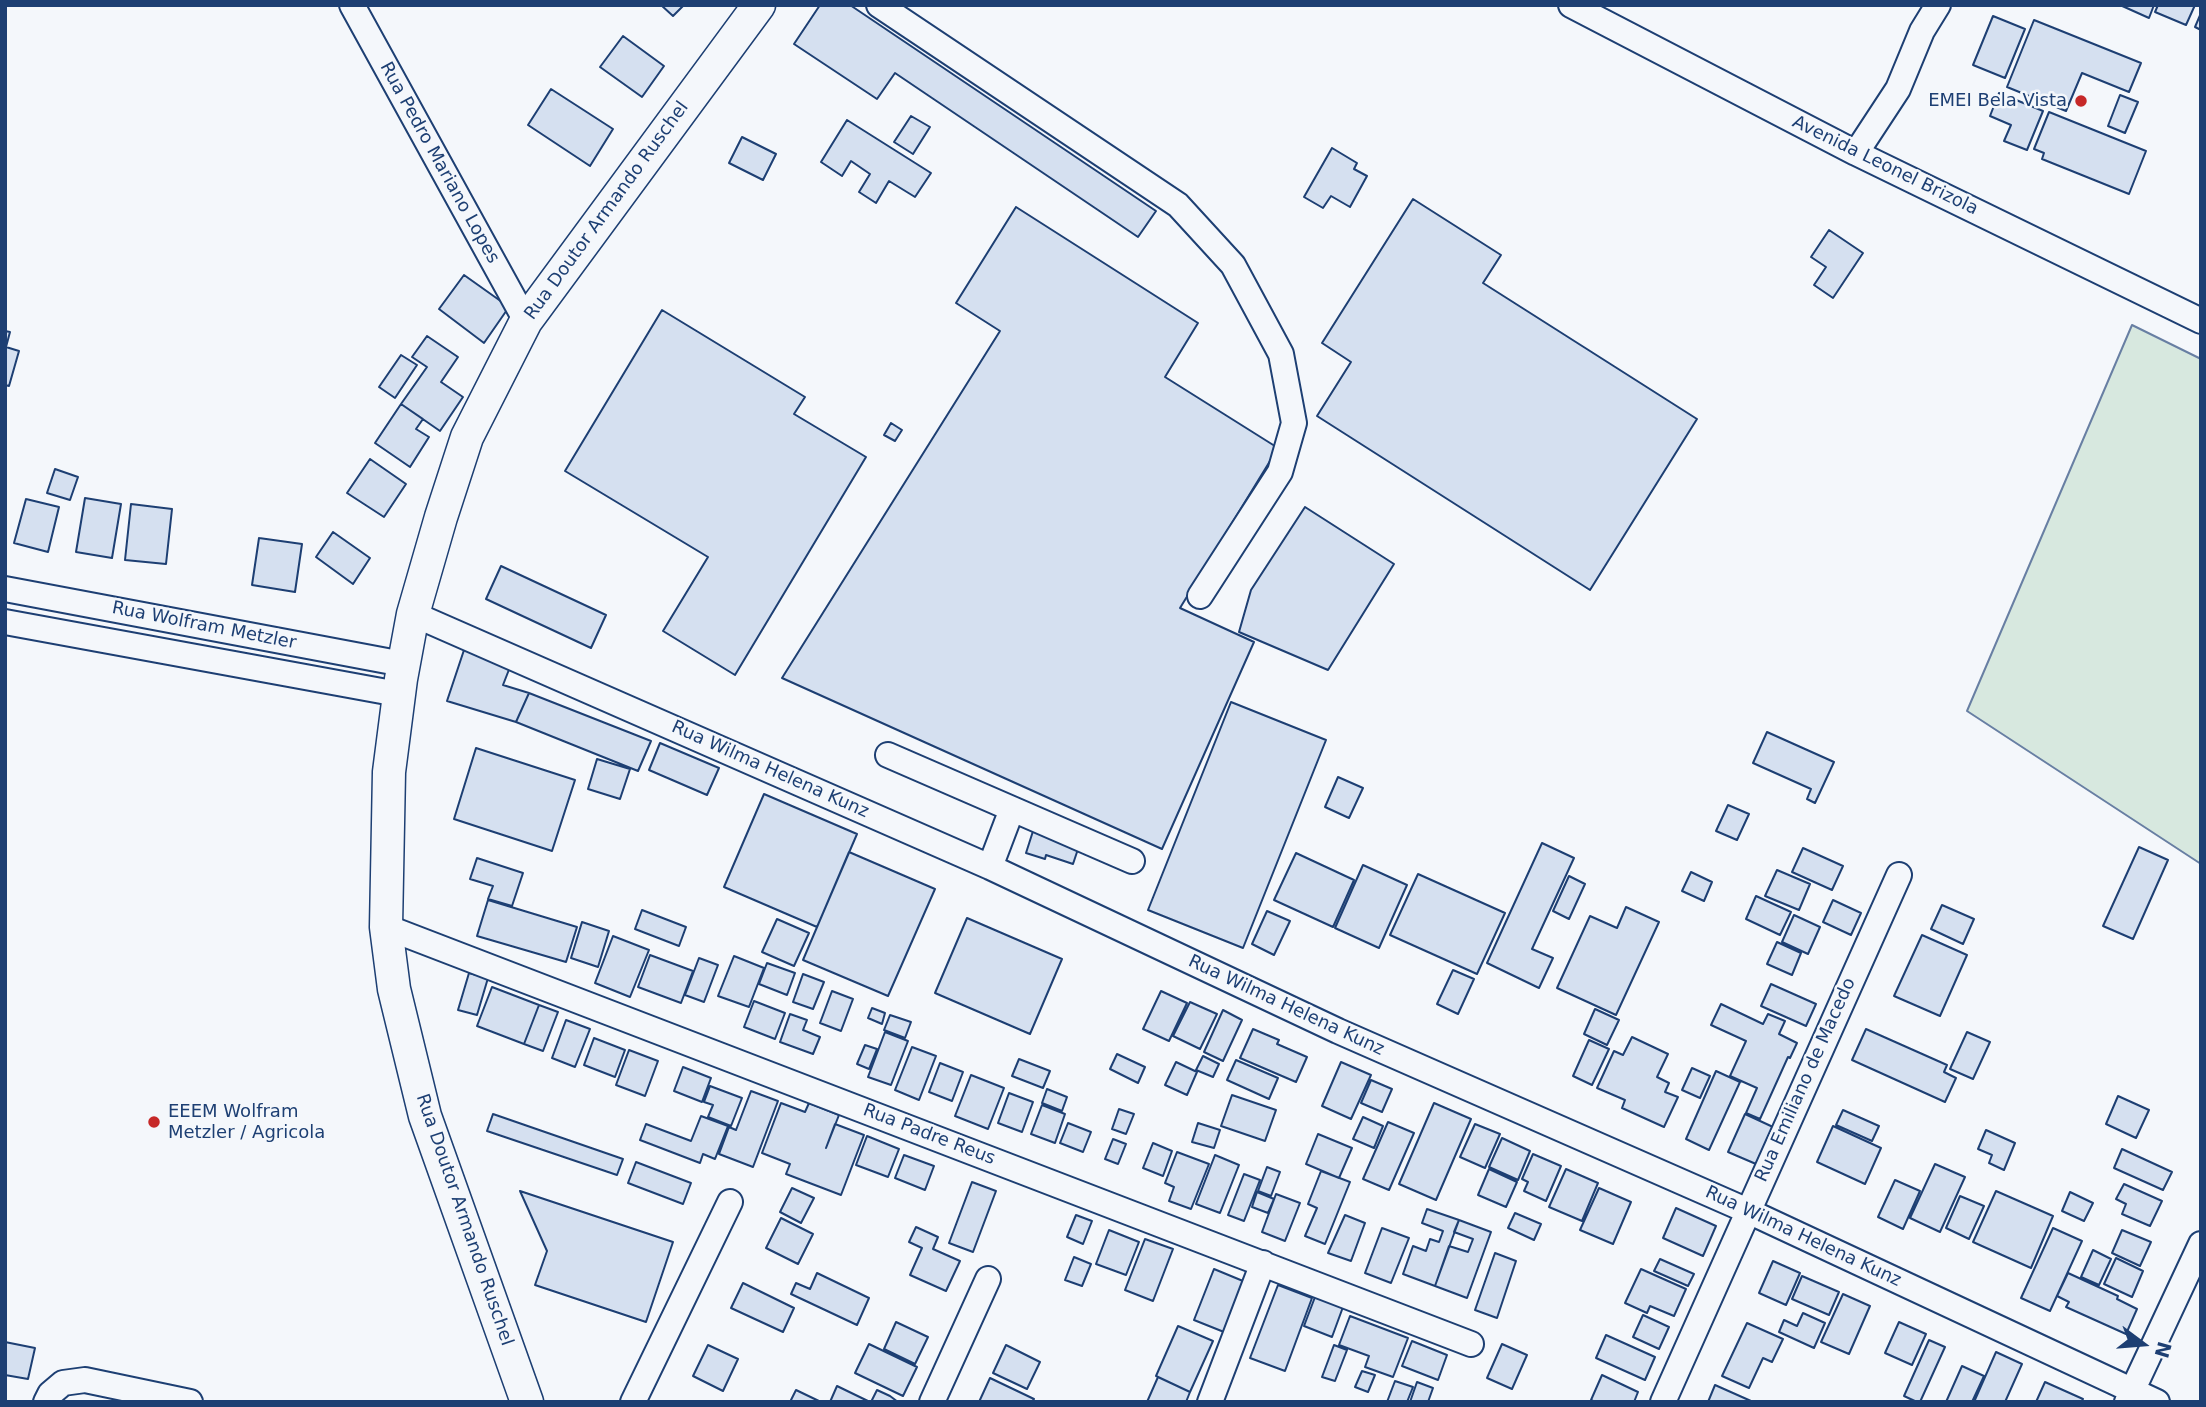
<!DOCTYPE html>
<style>
body{margin:0}
#map{position:relative;width:2206px;height:1407px;overflow:hidden;background:#f4f7fb;font-family:"DejaVu Sans",sans-serif}
canvas{display:block}
.frame{position:absolute;inset:0;border:7px solid #1d3f73;pointer-events:none}
.north{position:absolute;left:2108px;top:1309px;width:70px;height:70px;-webkit-text-stroke:5px #f4f7fb;paint-order:stroke;rotate:106deg;font-size:19px;font-weight:700;line-height:28px;text-align:center;color:#1d3f73}
.north::after{content:'';display:block;margin:auto;width:24px;height:32px;background:#1d3f73;clip-path:polygon(50% 0,100% 100%,50% 72%,0 100%)}
</style>
<div id="map">
<canvas width="2206" height="1407"></canvas>
<div class="frame"></div>
<div class="north">N</div>
</div>
<script>
const c = document.querySelector('canvas').getContext('2d');
c.lineJoin = 'round';
function paint(path, color) {
  c.fillStyle = color;
  c.fill(path, 'evenodd');
}
function poly(rows) {
  const path = new Path2D();
  for (const r of rows) {
    path.moveTo(r[0], r[1]);
    for (let i = 2; i < r.length; i += 2) path.lineTo(r[i], r[i + 1]);
  }
  return path;
}
function stroke(path, color, width, dash) {
  c.strokeStyle = color;
  c.lineWidth = width;
  c.lineCap = dash ? 'butt' : 'round';
  c.setLineDash(dash || []);
  c.stroke(path);
}
function label(font, color, halo, rows, align = 'center') {
  c.font = font + ' "DejaVu Sans",sans-serif';
  c.lineWidth = 5;
  c.setLineDash([]);
  c.textBaseline = 'middle';
  c.strokeStyle = halo;
  c.fillStyle = color;
  for (const [text, x, y, turn = 0] of rows) {
    c.save();
    c.translate(x, y);
    c.rotate((+turn || 0) * Math.PI / 180);
    c.textAlign = isNaN(turn) ? turn : align;
    if (halo) c.strokeText(text, 0, 0);
    c.fillText(text, 0, 0);
    c.restore();
  }
}
const green = poly([
 [2132,325,2201,359,2201,864,1967,711,2132,325]
]);
const building = poly([
 [661,5,684,5,673,16,661,5],
 [820,5,850,5,1156,211,1138,237,895,73,877,99,794,44,820,5],
 [2120,5,2154,5,2149,18,2120,5],
 [2158,5,2195,5,2186,25,2155,12,2158,5],
 [2201,13,2201,30,2195,27,2201,13],
 [1993,16,2025,29,2005,78,1973,65,1993,16],
 [2034,20,2141,63,2129,92,2082,73,2066,111,2007,87,2034,20],
 [623,36,664,66,642,97,600,67,623,36],
 [551,89,613,129,590,166,528,125,551,89],
 [1999,93,2043,111,2027,150,2004,141,2011,125,1990,116,1999,93],
 [2120,95,2138,102,2125,133,2108,126,2120,95],
 [2049,112,2146,151,2129,194,2042,159,2044,153,2034,149,2049,112],
 [911,116,930,127,913,154,894,142,911,116],
 [847,120,931,173,915,197,889,181,876,203,859,192,870,174,851,161,842,176,821,162,847,120],
 [742,137,776,154,763,180,729,163,742,137],
 [1332,148,1357,163,1354,169,1367,176,1350,207,1331,196,1323,208,1304,197,1332,148],
 [1413,199,1501,255,1483,283,1697,419,1590,590,1317,416,1351,362,1322,343,1413,199],
 [1016,207,1198,323,1165,377,1278,448,1180,608,1254,642,1162,849,782,678,1000,331,956,303,1016,207],
 [1829,230,1863,253,1833,298,1814,285,1826,267,1811,257,1829,230],
 [464,275,509,307,484,343,439,309,464,275],
 [662,310,805,397,794,414,866,457,735,675,663,631,708,557,565,471,662,310],
 [5,331,10,332,6,347,19,351,9,386,5,385,5,331],
 [427,336,458,357,441,382,463,397,440,431,401,404,427,367,412,357,427,336],
 [401,355,417,365,395,398,379,387,401,355],
 [401,404,423,419,416,429,429,437,410,467,375,443,401,404],
 [891,423,902,430,895,441,884,435,891,423],
 [370,459,406,484,384,517,347,493,370,459],
 [55,469,78,477,70,500,47,493,55,469],
 [85,498,121,504,112,558,76,552,85,498],
 [26,499,59,507,48,552,14,543,26,499],
 [131,504,172,509,166,564,125,560,131,504],
 [1305,507,1394,564,1328,670,1239,632,1251,590,1305,507],
 [333,532,370,558,353,584,316,557,333,532],
 [259,538,302,544,295,592,252,585,259,538],
 [501,566,606,615,591,648,486,599,501,566],
 [464,650,510,667,503,685,529,693,516,722,447,701,464,650],
 [529,693,651,741,638,771,516,722,529,693],
 [1231,702,1326,740,1243,948,1148,910,1231,702],
 [1767,732,1834,762,1815,803,1807,799,1811,789,1753,763,1767,732],
 [660,743,719,768,707,795,649,770,660,743],
 [476,748,575,780,552,851,454,819,476,748],
 [597,759,630,769,620,799,588,789,597,759],
 [1338,777,1363,788,1349,818,1325,807,1338,777],
 [764,794,857,834,817,927,724,887,764,794],
 [1728,805,1749,814,1737,840,1716,831,1728,805],
 [1034,828,1080,843,1073,864,1046,855,1045,859,1026,853,1034,828],
 [1542,843,1574,858,1532,949,1553,958,1539,988,1487,963,1542,843],
 [2139,847,2168,860,2133,939,2103,926,2139,847],
 [1803,848,1843,866,1832,890,1792,872,1803,848],
 [849,852,935,889,888,996,803,960,849,852],
 [1296,853,1354,880,1333,927,1274,900,1296,853],
 [477,858,523,873,512,906,488,899,493,886,470,879,477,858],
 [1363,865,1407,885,1379,948,1335,928,1363,865],
 [1777,870,1810,884,1799,910,1765,896,1777,870],
 [1691,872,1712,882,1704,901,1682,891,1691,872],
 [1418,874,1505,913,1477,974,1390,935,1418,874],
 [1569,876,1585,884,1569,919,1553,911,1569,876],
 [1756,896,1791,912,1780,935,1746,919,1756,896],
 [488,900,577,927,566,962,477,936,488,900],
 [1833,900,1861,913,1851,935,1823,922,1833,900],
 [1942,905,1974,919,1963,944,1931,929,1942,905],
 [1626,907,1659,922,1616,1015,1557,988,1590,916,1617,928,1626,907],
 [642,910,686,927,679,946,635,929,642,910],
 [1267,911,1290,921,1274,955,1252,944,1267,911],
 [1794,915,1820,927,1808,954,1782,942,1794,915],
 [967,918,1062,959,1030,1034,935,993,967,918],
 [777,919,809,933,794,966,762,952,777,919],
 [582,922,609,931,598,967,571,958,582,922],
 [1922,935,1967,955,1940,1016,1894,996,1922,935],
 [613,936,649,950,630,997,595,983,613,936],
 [1777,942,1801,953,1792,975,1767,964,1777,942],
 [650,955,693,971,681,1003,638,987,650,955],
 [734,956,764,968,749,1007,718,996,734,956],
 [699,958,718,965,704,1002,685,995,699,958],
 [767,963,795,973,787,995,759,984,767,963],
 [1453,970,1474,979,1458,1014,1437,1004,1453,970],
 [469,973,488,978,477,1015,458,1010,469,973],
 [803,974,824,982,813,1009,793,1002,803,974],
 [1771,984,1816,1004,1806,1026,1761,1006,1771,984],
 [492,987,539,1005,524,1044,477,1026,492,987],
 [832,991,853,999,841,1031,820,1023,832,991],
 [1161,991,1187,1003,1169,1041,1143,1029,1161,991],
 [754,1001,785,1013,775,1039,744,1027,754,1001],
 [1190,1002,1217,1014,1200,1049,1173,1036,1190,1002],
 [1721,1004,1763,1024,1768,1014,1785,1021,1779,1034,1797,1043,1790,1058,1788,1057,1760,1119,1746,1113,1757,1088,1730,1076,1746,1041,1711,1025,1721,1004],
 [539,1005,558,1012,543,1051,524,1044,539,1005],
 [872,1008,885,1013,882,1024,868,1018,872,1008],
 [1595,1009,1619,1020,1607,1045,1584,1034,1595,1009],
 [1223,1010,1242,1020,1223,1061,1204,1052,1223,1010],
 [790,1014,807,1020,803,1030,820,1037,813,1054,780,1042,790,1014],
 [890,1015,911,1022,905,1038,884,1030,890,1015],
 [566,1020,590,1029,575,1067,552,1058,566,1020],
 [1253,1029,1279,1040,1277,1044,1307,1057,1296,1082,1240,1058,1253,1029],
 [1866,1029,1947,1065,1944,1072,1956,1078,1945,1102,1852,1060,1866,1029],
 [885,1032,908,1041,891,1085,868,1077,885,1032],
 [1967,1032,1990,1042,1973,1079,1950,1069,1967,1032],
 [1632,1037,1668,1054,1657,1077,1669,1083,1665,1092,1678,1097,1664,1127,1622,1108,1625,1100,1597,1088,1614,1051,1623,1055,1632,1037],
 [594,1038,625,1050,615,1077,584,1065,594,1038],
 [1589,1040,1609,1049,1592,1085,1573,1076,1589,1040],
 [865,1045,877,1049,869,1069,857,1064,865,1045],
 [912,1047,936,1056,919,1100,895,1090,912,1047],
 [629,1050,658,1061,645,1096,616,1085,629,1050],
 [1117,1054,1145,1067,1138,1083,1110,1069,1117,1054],
 [1203,1056,1219,1064,1213,1077,1196,1070,1203,1056],
 [1019,1059,1050,1071,1043,1088,1012,1076,1019,1059],
 [1236,1060,1278,1078,1269,1099,1227,1080,1236,1060],
 [1176,1062,1197,1072,1187,1095,1165,1085,1176,1062],
 [1341,1062,1371,1075,1351,1119,1322,1106,1341,1062],
 [940,1063,963,1072,952,1101,929,1092,940,1063],
 [683,1067,711,1078,702,1102,674,1091,683,1067],
 [1692,1068,1710,1076,1700,1098,1682,1090,1692,1068],
 [1716,1071,1740,1082,1709,1150,1686,1139,1716,1071],
 [971,1075,1004,1088,988,1129,955,1116,971,1075],
 [1371,1080,1392,1089,1382,1112,1361,1103,1371,1080],
 [710,1086,742,1098,731,1126,708,1117,713,1105,704,1102,710,1086],
 [1047,1089,1067,1097,1062,1111,1042,1103,1047,1089],
 [751,1091,778,1101,753,1167,719,1154,729,1127,736,1130,751,1091],
 [1009,1093,1033,1102,1022,1132,998,1123,1009,1093],
 [1232,1095,1276,1110,1265,1141,1221,1126,1232,1095],
 [2118,1096,2149,1110,2136,1138,2106,1124,2118,1096],
 [781,1103,805,1112,809,1103,839,1115,826,1148,835,1124,864,1135,841,1195,786,1174,790,1164,762,1153,781,1103],
 [1434,1103,1471,1119,1436,1200,1399,1184,1434,1103],
 [1042,1105,1065,1114,1055,1143,1031,1134,1042,1105],
 [1119,1109,1134,1114,1126,1134,1112,1129,1119,1109],
 [1843,1110,1879,1126,1872,1141,1836,1125,1843,1110],
 [493,1114,623,1159,617,1175,487,1131,493,1114],
 [1745,1114,1773,1127,1756,1164,1728,1152,1745,1114],
 [701,1116,728,1126,715,1159,703,1154,700,1163,640,1140,646,1124,691,1141,701,1116],
 [1363,1117,1383,1126,1374,1148,1353,1139,1363,1117],
 [1388,1122,1414,1133,1389,1190,1363,1179,1388,1122],
 [1068,1123,1091,1132,1083,1152,1060,1143,1068,1123],
 [1198,1123,1220,1130,1214,1148,1192,1142,1198,1123],
 [1475,1124,1500,1134,1485,1168,1460,1157,1475,1124],
 [1833,1126,1881,1148,1865,1184,1817,1162,1833,1126],
 [1986,1130,2015,1143,2004,1170,1989,1163,1992,1155,1978,1149,1986,1130],
 [1318,1134,1352,1148,1339,1178,1306,1164,1318,1134],
 [867,1136,899,1149,888,1177,856,1165,867,1136],
 [1502,1138,1530,1151,1518,1180,1489,1167,1502,1138],
 [1113,1139,1126,1144,1118,1164,1105,1159,1113,1139],
 [1153,1143,1172,1151,1163,1176,1143,1168,1153,1143],
 [2122,1149,2172,1172,2163,1190,2114,1168,2122,1149],
 [1177,1152,1209,1164,1191,1209,1169,1201,1174,1187,1165,1183,1177,1152],
 [1533,1154,1561,1166,1546,1201,1524,1191,1528,1182,1522,1179,1533,1154],
 [904,1155,934,1166,925,1190,895,1178,904,1155],
 [1215,1155,1239,1165,1220,1213,1196,1204,1215,1155],
 [636,1162,691,1183,683,1204,628,1183,636,1162],
 [1935,1164,1965,1177,1940,1232,1910,1218,1935,1164],
 [1267,1167,1280,1172,1271,1196,1258,1191,1267,1167],
 [1489,1169,1517,1182,1506,1207,1478,1195,1489,1169],
 [1566,1169,1598,1183,1582,1221,1549,1207,1566,1169],
 [1321,1171,1350,1182,1325,1244,1305,1236,1317,1208,1308,1204,1321,1171],
 [1244,1174,1260,1180,1244,1221,1228,1215,1244,1174],
 [1895,1180,1920,1191,1903,1229,1878,1217,1895,1180],
 [972,1182,996,1191,973,1252,949,1243,972,1182],
 [2124,1184,2162,1201,2150,1226,2122,1214,2126,1204,2116,1199,2124,1184],
 [792,1188,814,1198,801,1223,780,1212,792,1188],
 [1599,1188,1631,1202,1613,1244,1580,1230,1599,1188],
 [520,1191,673,1242,646,1322,535,1285,547,1251,520,1191],
 [1996,1191,2053,1216,2031,1268,1973,1242,1996,1191],
 [1257,1192,1274,1199,1268,1213,1252,1207,1257,1192],
 [2070,1192,2093,1203,2084,1221,2062,1211,2070,1192],
 [1276,1194,1300,1203,1285,1241,1262,1232,1276,1194],
 [1960,1196,1984,1206,1969,1239,1946,1228,1960,1196],
 [1676,1208,1716,1226,1703,1256,1663,1238,1676,1208],
 [1427,1209,1459,1220,1435,1286,1403,1274,1413,1246,1426,1251,1430,1239,1439,1242,1443,1231,1422,1223,1427,1209],
 [1515,1213,1541,1224,1534,1240,1508,1228,1515,1213],
 [1076,1215,1092,1221,1083,1244,1067,1237,1076,1215],
 [1345,1215,1365,1223,1351,1261,1328,1253,1345,1215],
 [781,1218,813,1234,798,1264,766,1248,781,1218],
 [1459,1220,1491,1232,1467,1298,1435,1286,1449,1246,1468,1252,1473,1239,1454,1232,1459,1220],
 [916,1227,938,1237,933,1249,960,1261,946,1291,910,1275,922,1248,909,1242,916,1227],
 [1382,1228,1409,1238,1391,1283,1365,1273,1382,1228],
 [2053,1228,2082,1241,2050,1311,2021,1298,2053,1228],
 [1109,1230,1139,1242,1126,1275,1096,1264,1109,1230],
 [2122,1230,2151,1242,2140,1266,2112,1253,2122,1230],
 [1145,1239,1173,1249,1153,1301,1125,1290,1145,1239],
 [2093,1250,2111,1259,2099,1285,2081,1277,2093,1250],
 [1495,1253,1516,1261,1497,1318,1475,1310,1495,1253],
 [1074,1257,1091,1264,1082,1286,1065,1280,1074,1257],
 [2116,1258,2143,1271,2132,1297,2104,1284,2116,1258],
 [1660,1259,1694,1274,1688,1286,1654,1271,1660,1259],
 [1773,1261,1800,1273,1786,1305,1759,1293,1773,1261],
 [1214,1269,1243,1281,1224,1332,1194,1320,1214,1269],
 [1641,1269,1686,1289,1674,1316,1650,1306,1647,1313,1625,1303,1641,1269],
 [817,1273,869,1298,857,1325,791,1294,796,1283,810,1289,817,1273],
 [2068,1273,2118,1296,2117,1299,2137,1309,2126,1334,2066,1307,2069,1302,2057,1296,2068,1273],
 [1802,1276,1839,1292,1829,1315,1792,1299,1802,1276],
 [743,1283,794,1308,783,1332,731,1308,743,1283],
 [1278,1285,1312,1298,1285,1371,1250,1358,1278,1285],
 [1843,1294,1870,1306,1849,1354,1821,1342,1843,1294],
 [1315,1297,1343,1307,1332,1337,1304,1326,1315,1297],
 [1803,1313,1825,1323,1814,1348,1779,1332,1784,1320,1797,1326,1803,1313],
 [1643,1315,1669,1327,1659,1349,1633,1337,1643,1315],
 [1350,1316,1408,1338,1393,1377,1365,1367,1369,1356,1339,1345,1350,1316],
 [896,1322,928,1337,915,1364,884,1349,896,1322],
 [1899,1322,1926,1334,1912,1365,1885,1353,1899,1322],
 [1747,1323,1783,1339,1772,1362,1763,1358,1749,1388,1722,1376,1747,1323],
 [1178,1326,1213,1341,1190,1392,1156,1376,1178,1326],
 [1606,1335,1655,1357,1645,1380,1596,1358,1606,1335],
 [1929,1340,1945,1347,1920,1402,1917,1402,1904,1396,1929,1340],
 [1412,1341,1447,1355,1438,1380,1402,1366,1412,1341],
 [5,1342,35,1348,28,1379,5,1375,5,1342],
 [869,1344,917,1367,903,1396,855,1373,869,1344],
 [1502,1344,1527,1355,1512,1389,1487,1378,1502,1344],
 [708,1345,738,1359,723,1391,693,1376,708,1345],
 [1006,1345,1040,1362,1027,1389,993,1373,1006,1345],
 [1334,1345,1347,1350,1335,1381,1322,1377,1334,1345],
 [1996,1352,2022,1364,2005,1402,1974,1402,1996,1352],
 [1962,1366,1984,1376,1972,1402,1946,1402,1962,1366],
 [1362,1371,1375,1375,1368,1392,1355,1387,1362,1371],
 [1602,1375,1638,1392,1634,1402,1595,1402,1591,1400,1602,1375],
 [1158,1377,1190,1392,1186,1402,1147,1402,1158,1377],
 [990,1378,1034,1399,1032,1402,979,1402,990,1378],
 [1395,1381,1413,1387,1407,1402,1387,1402,1395,1381],
 [1417,1382,1433,1388,1428,1402,1410,1402,1417,1382],
 [2045,1382,2083,1399,2081,1402,2036,1402,2045,1382],
 [1715,1385,1751,1401,1708,1402,1715,1385],
 [837,1386,870,1402,830,1402,837,1386],
 [796,1390,821,1402,790,1402,796,1390],
 [877,1390,890,1396,898,1402,871,1402,877,1390]
]);
const minor = poly([
 [352,5,526,321],
 [879,5,1178,205,1233,265,1281,354,1294,423,1280,472,1200,596],
 [1571,5,1856,153,2201,321],
 [1856,153,1898,89,1922,31,1938,5],
 [5,589,403,664],
 [413,614,990,867,1338,1031,1748,1211,2157,1402],
 [5,622,398,694],
 [888,755,1132,861],
 [990,867,1012,809],
 [386,927,1471,1344],
 [46,1402,50,1394,63,1383,85,1380,190,1402],
 [633,1402,730,1202],
 [932,1402,988,1279],
 [1210,1402,1263,1263],
 [1663,1402,1899,875],
 [2127,1402,2201,1244]
]);
const major = poly([
 [527,1402,425,1116,394,989,386,927,389,772,401,679,413,614,441,517,467,437,526,321,759,5]
]);
const markers = [
 [2081,101,7,"#c62828"],
 [154,1122,7,"#c62828"]
];
const poiNames = [
 ["EMEI Bela Vista",2067,101],
 ["EEEM Wolfram",168,1112,"left"],
 ["Metzler / Agricola",168,1133,"left"]
];
const streetNames = [
 ["Rua Pedro Mariano Lopes",439,163,61],
 ["Avenida Leonel Brizola",1885,166,26],
 ["Rua Doutor Armando Ruschel",607,211,-54],
 ["Rua Wolfram Metzler",204,626,11],
 ["Rua Wilma Helena Kunz",770,770,24],
 ["Rua Wilma Helena Kunz",1286,1006,25],
 ["Rua Emiliano de Macedo",1806,1080,-66],
 ["Rua Padre Reus",929,1135,21],
 ["Rua Doutor Armando Ruschel",464,1220,71],
 ["Rua Wilma Helena Kunz",1803,1237,25]
];
paint(green, '#d7e8df');
stroke(green, '#687fa3', 2);
paint(building, '#d5e0f0');
stroke(building, '#1d3f73', 2);
stroke(minor, '#1d3f73', 28);
stroke(major, '#1d3f73', 35);
stroke(minor, '#f4f7fb', 24);
stroke(major, '#f4f7fb', 32);
for (const [x, y, r, color] of markers) {
  const dot = new Path2D();
  dot.arc(x, y, r, 0, 2 * Math.PI);
  c.fillStyle = color;
  c.fill(dot);
  stroke(dot, '#f4f7fb', 2.5);
}
label('18px', '#1d3f73', '#f4f7fb', poiNames, 'right');
label('18px', '#1d3f73', '#f4f7fb', streetNames);
</script>
